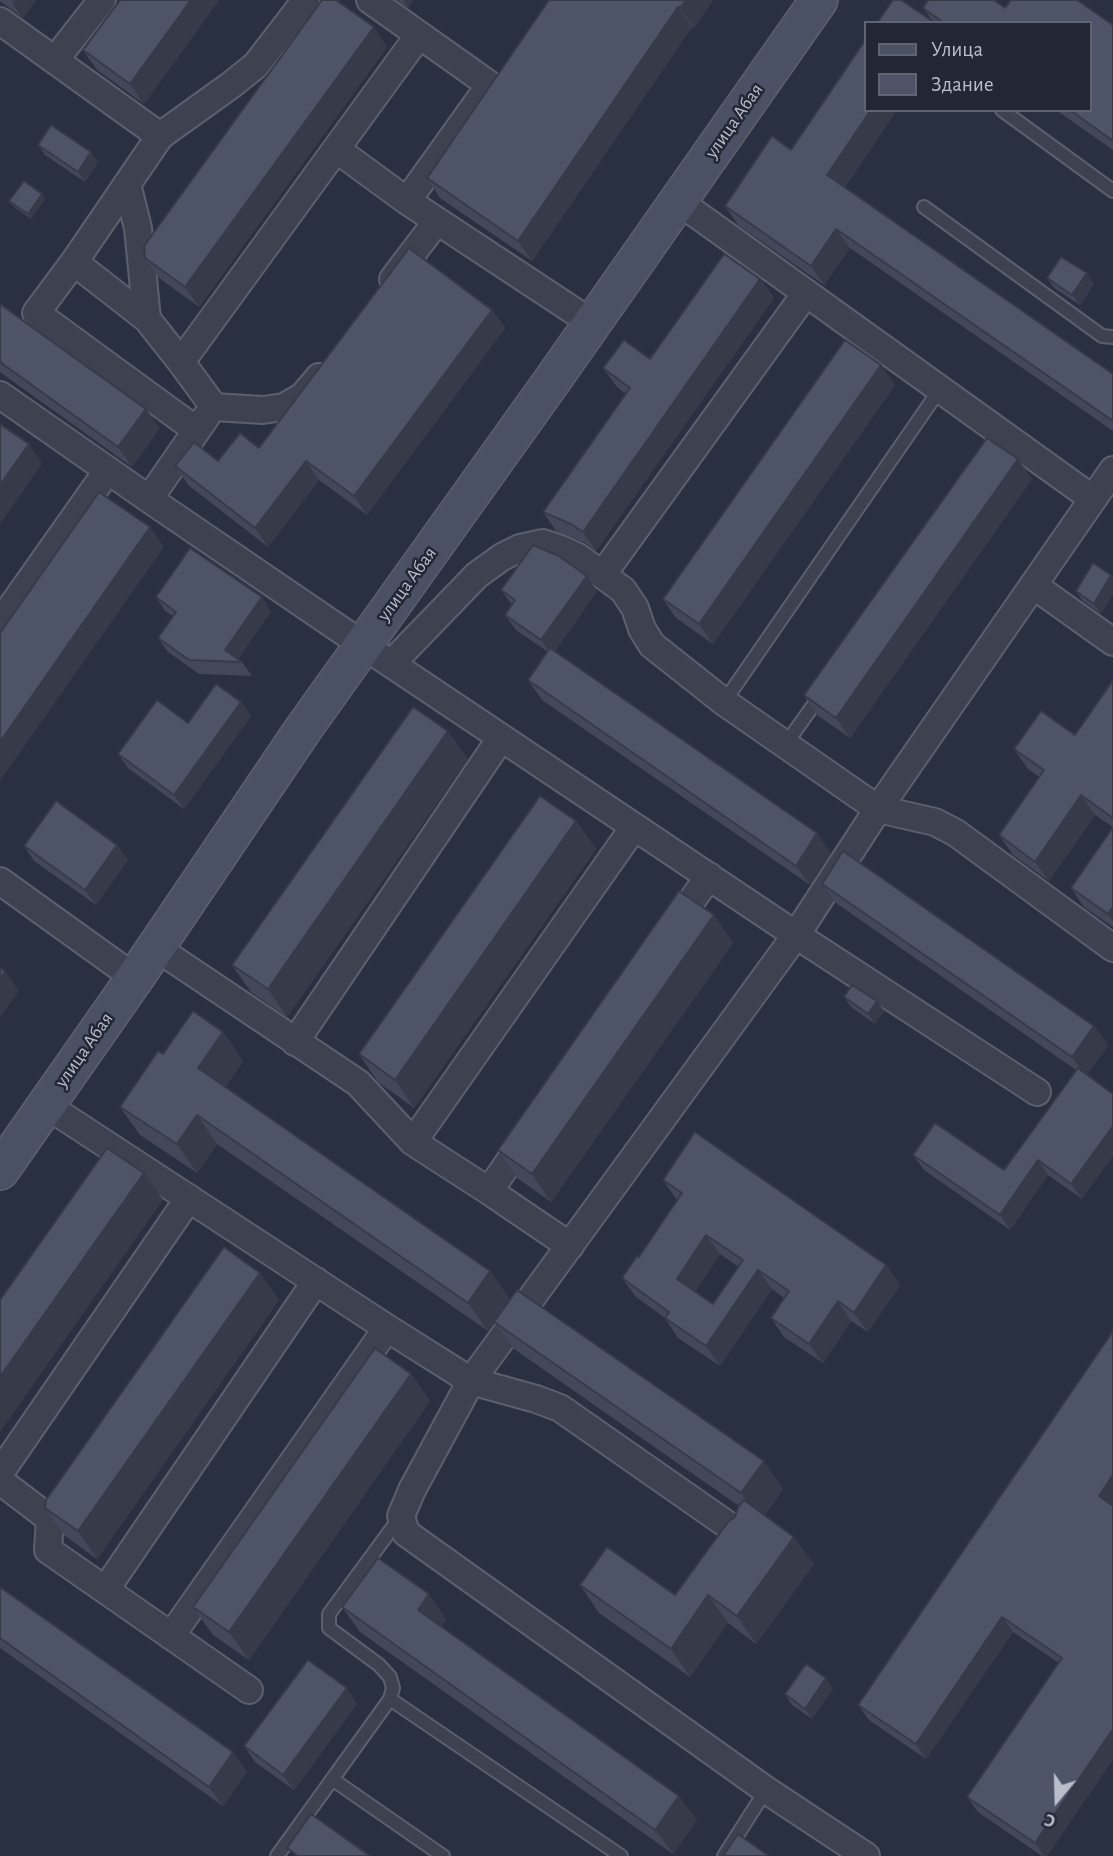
<!DOCTYPE html>
<meta charset="utf-8">
<style>
body{margin:0}
#map{position:relative;width:1113px;height:1856px;overflow:hidden;background:#293041;font-family:"Alegreya Sans",sans-serif}
canvas{display:block}
.legend{position:absolute;left:864px;top:21px;width:228px;height:91px;box-sizing:border-box;background:#222736;border:2px solid #5f6372;margin:0;padding:9px 12px;list-style:none;font-size:21px;color:#babecb}
.legend li{display:flex;align-items:center;gap:14px;height:35px}
.legend b{width:35px;border:2px solid #5f6372}
.north{position:absolute;left:1022px;top:1765px;width:70px;height:70px;-webkit-text-stroke:5px #222736;paint-order:stroke;rotate:199deg;font-size:19px;font-weight:700;line-height:28px;text-align:center;color:#babecb}
.north::after{content:'';display:block;margin:auto;width:24px;height:32px;background:#babecb;clip-path:polygon(50% 0,100% 100%,50% 72%,0 100%)}
</style>
<div id="map">
<canvas width="1113" height="1856"></canvas>
<ul class="legend">
<li><b style="height:9px;background:#4b5164"></b>Улица</li>
<li><b style="height:19px;background:#4d5468"></b>Здание</li>
</ul>
<div class="north">С</div>
</div>
<script>
const c = document.querySelector('canvas').getContext('2d');
c.lineJoin = 'round';
function poly(rows) {
  const path = new Path2D();
  for (const r of rows) {
    path.moveTo(r[0], r[1]);
    for (let i = 2; i < r.length; i += 2) path.lineTo(r[i], r[i + 1]);
  }
  return path;
}
function stroke(path, color, width, dash) {
  c.strokeStyle = color;
  c.lineWidth = width;
  c.lineCap = dash ? 'butt' : 'round';
  c.setLineDash(dash || []);
  c.stroke(path);
}
function paint(path, color) {
  c.fillStyle = color;
  c.fill(path, 'evenodd');
}
function label(font, color, halo, rows, align = 'center') {
  c.font = font + ' "Alegreya Sans",sans-serif';
  c.lineWidth = 5;
  c.setLineDash([]);
  c.textBaseline = 'middle';
  c.strokeStyle = halo;
  c.fillStyle = color;
  for (const [text, x, y, turn = 0] of rows) {
    c.save();
    c.translate(x, y);
    c.rotate((+turn || 0) * Math.PI / 180);
    c.textAlign = isNaN(turn) ? turn : align;
    if (halo) c.strokeText(text, 0, 0);
    c.fillText(text, 0, 0);
    c.restore();
  }
}
const lane = poly([
 [1002,110,1113,191],
 [924,207,1102,336,1113,337],
 [724,702,940,389],
 [785,745,820,696],
 [390,1699,621,1856],
 [332,1779,443,1856],
 [277,1856,390,1699,393,1688,390,1677,379,1665,329,1628,329,1614,401,1516],
 [724,1856,766,1790]
]);
const street = poly([
 [370,0,490,85,407,201,592,323],
 [0,21,160,136],
 [55,60,102,0],
 [336,149,407,201],
 [127,184,138,228,147,319],
 [74,262,147,319,181,362,214,407,263,410,284,407,303,396,319,377],
 [393,279,437,221],
 [181,362,419,35],
 [0,395,149,499,363,645,796,935,1037,1092],
 [196,430,36,313,74,262,160,136,231,85,256,65,306,0],
 [149,499,206,417],
 [1093,499,1113,470],
 [603,574,806,293],
 [1033,585,1113,642],
 [0,623,108,470],
 [391,664,477,575,502,557,520,548,543,543,561,549,578,557,623,590,635,608,642,629,652,645,724,702,878,809,1093,499,678,201],
 [0,881,135,978],
 [672,929,709,876],
 [155,947,358,1083,413,1142,489,1191,570,1246],
 [295,1042,501,738],
 [46,1105,387,1328,471,1381,412,1490,401,1516,406,1533,766,1790,866,1856],
 [413,1142,634,827],
 [489,1191,527,1136],
 [0,1473,189,1198],
 [0,1481,50,1519,48,1550,249,1690],
 [742,1535,560,1408,536,1399,471,1381,796,935,878,809,935,822,956,833,1113,948],
 [106,1589,316,1281],
 [171,1636,387,1328]
]);
const secondary = poly([
 [0,1171,135,978,304,728,554,378,819,0]
]);
const wall = poly([
 [0,0,36,0,23,18,0,1],
 [120,0,219,0,144,104,97,70,83,50],
 [397,0,413,0,408,8],
 [549,0,713,0,694,28,692,27,532,261,440,198,427,178],
 [923,8,1005,8,1113,25,1113,150,1056,110,1090,110,1090,23,934,23],
 [374,27,387,47,199,307,159,278,145,258],
 [897,110,845,187,1113,374,1113,431,850,248,824,285,738,225,725,206,791,150],
 [38,145,98,162,85,182,45,155],
 [45,199,31,219,13,206,9,201],
 [1047,278,1094,284,1080,305,1054,288],
 [760,279,774,298,596,551,585,543,556,531,543,512,626,394,617,387,603,368,650,359],
 [0,304,160,428,132,467,0,372],
 [492,310,505,328,367,515,319,480,268,547,188,485,175,466,218,461,259,448],
 [895,385,713,644,676,618,663,599],
 [1032,479,850,738,817,715,804,695],
 [1113,577,1113,594,1101,614,1083,601,1076,591],
 [501,590,597,591,555,651,831,853,810,885,542,700,528,680,548,652,516,630,505,615,512,605],
 [156,597,271,611,238,659,242,662,252,676,199,674,168,652,158,638,173,616,165,611],
 [1113,680,1113,927,1084,907,1071,888,1113,827,1095,815,1049,881,1013,855,999,835,1039,777,1028,769,1014,749,1075,735],
 [241,702,251,716,184,809,128,768,118,754,188,723],
 [468,759,287,1017,251,992,232,965],
 [576,821,596,849,414,1108,378,1082,359,1054],
 [117,845,128,860,96,905,34,861,24,846],
 [822,884,1094,1026,1108,1045,1087,1075,1082,1199,1048,1175,1010,1230,924,1170,913,1155,1004,1170,1076,1070,836,903],
 [714,915,733,943,551,1202,517,1178,498,1150],
 [844,997,884,1011,875,1024,851,1007],
 [223,1032,243,1061,225,1087,490,1271,510,1300,783,1489,765,1515,814,1564,756,1644,728,1623,690,1677,599,1613,580,1585,675,1595,735,1517,739,1506,514,1349,494,1322,488,1331,217,1144,197,1173,140,1135,120,1107,163,1054],
 [663,1180,886,1265,900,1285,868,1332,851,1321,823,1363,784,1337,771,1318,784,1298,772,1289,720,1366,678,1338,665,1318,636,1297,622,1278,639,1257,677,1200],
 [720,1254,739,1267,713,1304,695,1292],
 [279,1300,97,1559,65,1536,45,1508],
 [1113,1331,1113,1759,1047,1856,1042,1856,978,1812,967,1797,1059,1663,1013,1632,926,1759,869,1720,858,1705],
 [411,1374,430,1401,249,1660,213,1635,193,1607],
 [0,1587,247,1772,223,1806,0,1648],
 [342,1607,446,1619,441,1626,697,1820,673,1854,360,1632],
 [833,1689,812,1719,792,1705,785,1694],
 [357,1704,294,1790,255,1762,244,1746]
]);
const shadedWall = poly([
 [14,0,36,0,23,18,12,3],
 [191,0,219,0,144,104,130,84],
 [403,0,413,0,408,8],
 [686,0,713,0,694,28,680,8],
 [678,7,692,27,532,261,518,241],
 [374,27,387,47,199,307,185,287],
 [871,110,897,110,840,194,827,175],
 [91,152,98,162,85,182,78,172],
 [42,194,45,199,31,219,28,214],
 [836,229,850,248,824,285,811,266],
 [1087,273,1094,284,1080,305,1072,295],
 [760,279,774,298,596,551,583,532],
 [492,310,505,328,367,515,354,496],
 [881,365,895,385,713,644,699,624],
 [146,409,160,428,132,467,118,447],
 [29,444,42,464,0,524,0,485],
 [1018,459,1032,479,850,738,836,718],
 [306,461,319,480,268,547,255,528],
 [150,527,164,547,0,781,0,742],
 [1111,575,1113,577,1113,594,1101,614,1094,604],
 [587,576,597,591,552,655,541,640],
 [262,597,271,611,236,662,225,650],
 [241,702,251,716,184,809,174,795],
 [448,731,468,759,287,1017,268,989],
 [1081,795,1095,815,1049,881,1035,862],
 [576,821,596,849,414,1108,395,1080],
 [817,833,831,853,810,885,796,866],
 [117,845,128,860,96,905,85,890],
 [1113,907,1113,921,1108,914],
 [714,915,733,943,551,1202,532,1174],
 [5,971,19,991,0,1018,0,979],
 [877,1001,884,1011,875,1024,868,1014],
 [1094,1026,1108,1045,1086,1077,1072,1057],
 [223,1032,243,1061,218,1097,198,1068],
 [197,1115,217,1144,197,1173,177,1144],
 [1113,1126,1113,1156,1082,1199,1071,1184],
 [1038,1160,1048,1175,1010,1230,1000,1215],
 [144,1173,163,1200,0,1432,0,1377],
 [706,1235,720,1254,690,1299,677,1279],
 [886,1265,900,1285,868,1332,854,1313],
 [758,1270,772,1289,720,1366,706,1346],
 [490,1271,510,1300,488,1331,468,1303],
 [260,1273,279,1300,97,1559,78,1531],
 [838,1301,851,1321,823,1363,809,1344],
 [411,1374,430,1401,249,1660,229,1632],
 [764,1461,783,1489,761,1521,741,1493],
 [1113,1475,1113,1505,1099,1496],
 [794,1537,814,1564,756,1644,737,1616],
 [429,1594,446,1619,435,1635,418,1610],
 [708,1595,728,1623,690,1677,671,1649],
 [1002,1617,1013,1632,926,1759,916,1744],
 [826,1678,833,1689,812,1719,805,1709],
 [347,1688,357,1704,294,1790,283,1775],
 [1113,1729,1113,1759,1047,1856,1044,1856,1035,1843],
 [233,1752,247,1772,223,1806,209,1787],
 [679,1796,697,1820,673,1854,655,1830]
]);
const building = poly([
 [120,0,191,0,130,84,83,50,120,0],
 [322,0,336,0,374,27,185,287,145,258,144,246,322,0],
 [549,0,686,0,680,8,678,7,518,241,427,178,549,0],
 [893,0,901,0,932,21,931,23,877,23,893,0],
 [928,0,994,0,1005,8,1011,0,1077,0,1113,25,1113,141,1070,110,1090,110,1090,23,944,23,923,8,928,0],
 [866,39,866,110,871,110,827,175,1113,374,1113,421,836,229,811,266,725,206,772,136,791,150,866,39],
 [51,125,91,152,78,172,38,145,51,125],
 [24,181,42,194,28,214,9,201,24,181],
 [409,248,492,310,354,496,306,461,255,528,175,466,194,442,218,461,240,433,259,448,409,248],
 [724,254,760,279,583,532,571,524,543,512,630,388,603,368,624,340,650,359,724,254],
 [1061,257,1087,273,1072,295,1047,278,1061,257],
 [0,304,146,409,118,447,0,362,0,304],
 [845,340,881,365,699,624,663,599,845,340],
 [0,424,29,444,0,485,0,424],
 [987,438,1018,459,836,718,804,695,987,438],
 [99,492,150,527,0,742,0,633,99,492],
 [533,545,559,556,587,576,541,640,505,615,515,600,501,590,533,545],
 [190,548,262,597,225,650,242,662,189,660,158,638,176,612,156,597,190,548],
 [1093,563,1111,575,1094,604,1076,591,1093,563],
 [550,648,817,833,796,866,528,680,550,648],
 [1113,680,1113,818,1081,795,1035,862,999,835,1044,770,1014,749,1041,711,1075,735,1113,680],
 [216,684,241,702,174,795,118,754,157,700,188,723,216,684],
 [413,707,448,731,268,989,232,965,413,707],
 [540,796,576,821,395,1080,359,1054,540,796],
 [56,801,117,845,85,890,24,846,56,801],
 [1113,827,1113,907,1108,914,1071,888,1113,827],
 [843,851,1094,1026,1072,1057,822,884,843,851],
 [679,891,714,915,532,1174,498,1150,679,891],
 [0,968,5,971,0,979,0,968],
 [852,985,877,1001,868,1014,844,997,852,985],
 [193,1011,223,1032,198,1068,490,1271,468,1303,197,1115,177,1144,120,1107,158,1051,163,1054,193,1011],
 [1078,1068,1113,1094,1113,1126,1071,1184,1038,1160,1000,1215,913,1155,935,1123,1004,1170,1078,1068],
 [695,1132,886,1265,854,1313,838,1301,809,1344,771,1318,789,1291,758,1270,706,1346,665,1318,669,1312,622,1278,637,1256,639,1257,682,1193,663,1180,695,1132],
 [706,1235,743,1260,713,1304,677,1279,706,1235],
 [107,1148,144,1173,0,1377,0,1300,107,1148],
 [224,1247,260,1273,78,1531,45,1508,46,1500,224,1247],
 [517,1290,764,1461,741,1493,494,1322,517,1290],
 [1113,1331,1113,1475,1099,1496,1113,1506,1113,1729,1035,1843,967,1797,1062,1658,1002,1617,916,1744,858,1705,1113,1331],
 [375,1348,411,1374,229,1632,193,1607,375,1348],
 [744,1500,794,1537,737,1616,708,1595,671,1649,580,1585,607,1547,675,1595,728,1522,735,1517,738,1507,744,1500],
 [378,1558,429,1594,418,1610,679,1796,655,1830,342,1607,378,1558],
 [0,1587,233,1752,209,1787,0,1638,0,1587],
 [308,1660,347,1688,283,1775,244,1746,308,1660],
 [806,1664,826,1678,805,1709,785,1694,806,1664],
 [311,1814,370,1856,298,1856,287,1848,311,1814],
 [738,1834,769,1856,723,1856,738,1834]
]);
const streetNames = [
 ["улица Абая",734,121,-55],
 ["улица Абая",407,584,-54],
 ["улица Абая",84,1050,-55]
];
stroke(lane, '#5b606e', 16);
stroke(street, '#5b606e', 30);
stroke(secondary, '#5b606e', 40);
stroke(lane, '#3d4251', 12);
stroke(street, '#3d4251', 26);
stroke(secondary, '#4b5164', 37);
paint(wall, '#424859');
paint(shadedWall, '#363b49');
paint(building, '#4d5468');
stroke(building, '#363b49', 2);
label('19px', '#babecb', '#222736', streetNames);
</script>
